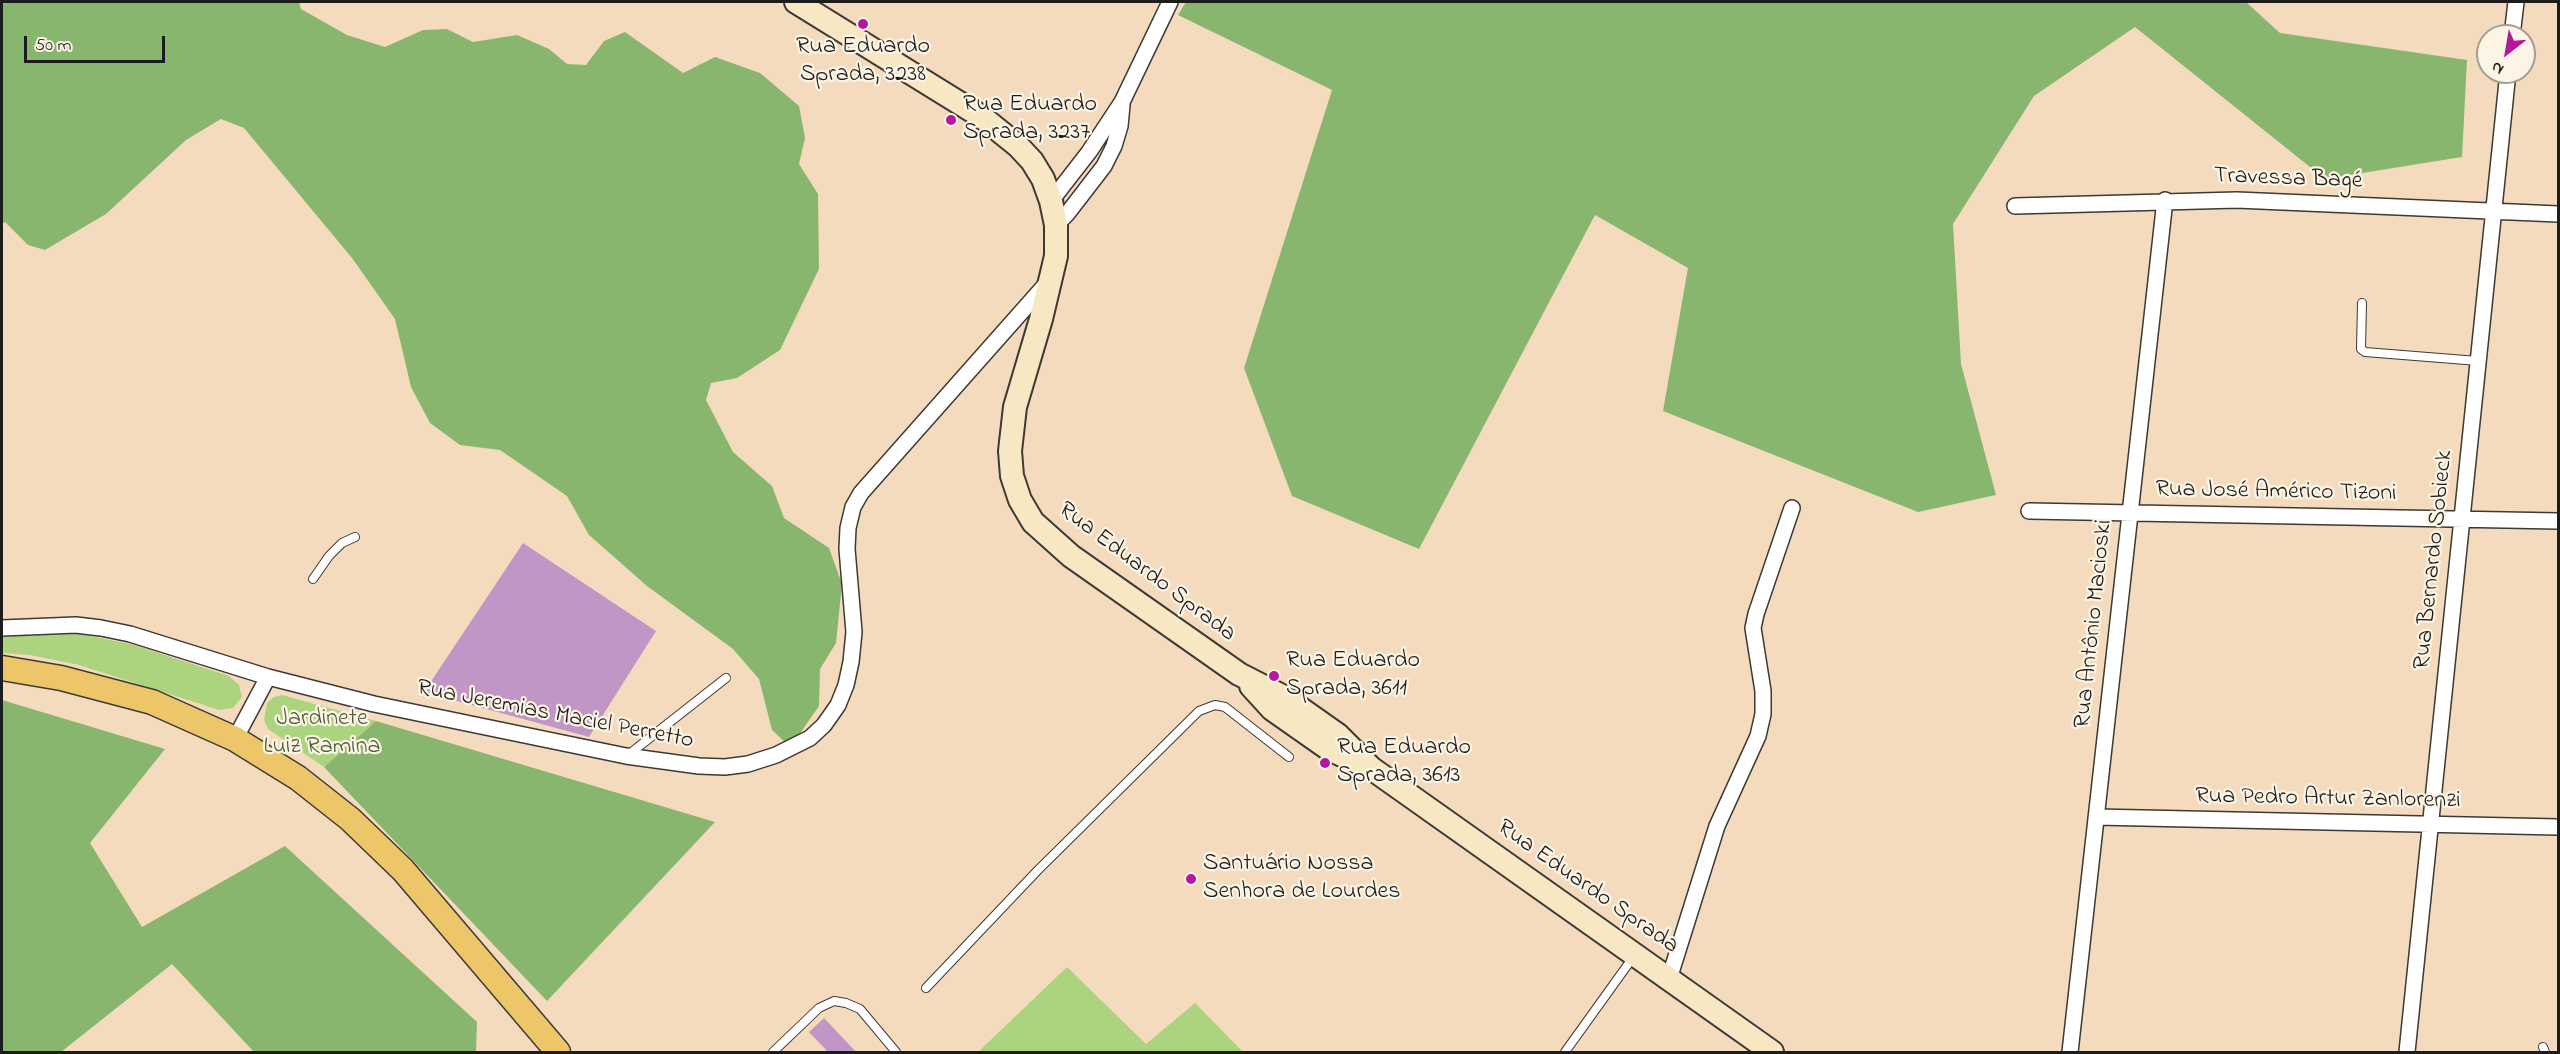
<!DOCTYPE html>
<meta charset="utf-8">
<style>
body{margin:0}
#map{position:relative;width:2560px;height:1054px;overflow:hidden;background:#f5dbbe;font-family:"Indie Flower",sans-serif}
canvas{display:block}
.frame{position:absolute;inset:0;border:3px solid #1c1c1c;pointer-events:none}
.north{position:absolute;left:2476px;top:24px;width:60px;height:60px;box-sizing:border-box;background:#fcf5e5;border:2px solid #a29e95;border-radius:50%;rotate:211deg;font-size:16px;font-weight:700;line-height:24px;text-align:center;color:#1c1c1c}
.north::after{content:'';display:block;margin:auto;width:21px;height:27px;background:#b5179e;clip-path:polygon(50% 0,100% 100%,50% 72%,0 100%)}
.scale{position:absolute;left:24px;top:36px;width:141px;height:27px;box-sizing:border-box;border:3px solid #1c1c1c;border-top:0;padding-left:8px;font-size:18px;line-height:21px;white-space:nowrap;color:#1c1c1c;-webkit-text-stroke:4px #fcf5e5;paint-order:stroke}
</style>
<div id="map">
<canvas width="2560" height="1054"></canvas>
<div class="frame"></div>
<div class="north">N</div>
<div class="scale">50 m</div>
</div>
<script>
const c = document.querySelector('canvas').getContext('2d');
c.lineJoin = 'round';
function paint(path, color) {
  c.fillStyle = color;
  c.fill(path, 'evenodd');
}
function poly(rows) {
  const path = new Path2D();
  for (const r of rows) {
    path.moveTo(r[0], r[1]);
    for (let i = 2; i < r.length; i += 2) path.lineTo(r[i], r[i + 1]);
  }
  return path;
}
function stroke(path, color, width, dash) {
  c.strokeStyle = color;
  c.lineWidth = width;
  c.lineCap = dash ? 'butt' : 'round';
  c.setLineDash(dash || []);
  c.stroke(path);
}
function label(font, color, halo, rows, align = 'center') {
  c.font = font + ' "Indie Flower",sans-serif';
  c.lineWidth = 4.5;
  c.setLineDash([]);
  c.textBaseline = 'middle';
  c.strokeStyle = halo;
  c.fillStyle = color;
  for (const [text, x, y, turn = 0] of rows) {
    c.save();
    c.translate(x, y);
    c.rotate((+turn || 0) * Math.PI / 180);
    c.textAlign = isNaN(turn) ? turn : align;
    if (halo) c.strokeText(text, 0, 0);
    c.fillText(text, 0, 0);
    c.restore();
  }
}
const green = poly([
 [77,633,134,645,229,676,239,685,242,697,233,708,219,710,79,665,30,655,2,653,2,637],
 [282,695,376,721,324,767,268,729,264,720,267,703,274,697],
 [1067,967,1146,1044,1195,1003,1243,1052,978,1052]
]);
const forest = poly([
 [2,2,299,2,301,9,347,35,385,47,423,30,447,29,473,42,517,35,549,49,567,64,586,65,604,41,625,32,683,73,715,57,760,73,799,106,805,138,799,164,818,194,819,269,780,350,737,378,711,383,706,400,733,452,772,486,784,518,829,548,842,584,836,643,820,669,819,706,796,739,787,744,772,730,759,679,733,649,647,586,589,535,567,496,500,450,460,445,430,423,411,387,395,319,352,258,244,128,221,119,186,140,106,214,45,250,28,245,5,222,2,224],
 [1186,2,2246,2,2280,33,2467,60,2462,157,2325,179,2135,27,2034,96,1953,224,1961,364,1996,495,1918,512,1663,411,1688,268,1595,215,1419,549,1292,496,1244,368,1332,90,1178,15],
 [2,700,165,749,90,843,142,927,285,846,477,1022,476,1052,254,1052,172,964,61,1052,2,1052],
 [376,721,715,822,547,1001,324,767]
]);
const building = poly([
 [523,543,656,631,589,737,424,692],
 [824,1018,857,1053,829,1053,809,1032]
]);
const lane = poly([
 [2362,303,2361,349,2365,352,2478,361],
 [313,579,329,556,342,543,355,537],
 [628,755,726,678],
 [926,988,1038,870,1199,711,1215,705,1225,707,1289,757],
 [2543,1047,2545,1052],
 [773,1052,819,1008,834,1001,846,1003,860,1009,896,1052],
 [1565,1052,1634,956]
]);
const street = poly([
 [2512,36,2516,2],
 [1051,201,1089,152,1122,102,1170,2],
 [2015,206,2237,200,2558,214],
 [1056,225,1067,214,1104,166,1114,146,1120,126,1122,105],
 [2029,511,2558,521],
 [2,628,76,625,101,628,130,634,268,677,374,704,626,756,699,766,725,767,748,764,776,755,810,738,824,725,838,705,846,685,851,662,854,632,847,549,848,528,853,507,861,493,1048,282],
 [235,739,268,677],
 [2096,817,2558,827],
 [1669,979,1717,826,1758,736,1763,714,1763,691,1753,628,1756,614,1792,508],
 [2070,1052,2165,200],
 [2407,1052,2508,72]
]);
const secondary = poly([
 [796,2,982,117,1018,146,1032,161,1043,179,1051,201,1056,225,1056,256,1041,319,1015,407,1010,451,1012,476,1020,500,1033,522,1071,556,1239,674,1284,697,1338,735,1371,768,1772,1052],
 [1251,686,1272,709,1329,749,1357,762]
]);
const primary = poly([
 [2,668,61,678,152,702,235,739,298,778,350,819,403,870,558,1052]
]);
const markers = [
 [863,24,6,"#b5179e"],
 [951,120,6,"#b5179e"],
 [1274,676,6,"#b5179e"],
 [1325,763,6,"#b5179e"],
 [1191,879,6,"#b5179e"]
];
const poiNames = [
 ["Rua Eduardo",863,48,"center"],
 ["Sprada, 3238",863,76,"center"],
 ["Rua Eduardo",963,106],
 ["Sprada, 3237",963,134],
 ["Rua Eduardo",1286,662],
 ["Sprada, 3611",1286,690],
 ["Rua Eduardo",1337,749],
 ["Sprada, 3613",1337,777],
 ["Santuário Nossa",1203,865],
 ["Senhora de Lourdes",1203,893]
];
const streetNames = [
 ["Travessa Bagé",2288,180,2],
 ["Rua José Américo Tizoni",2276,493,1],
 ["Rua Bernardo Sobieck",2435,560,-84],
 ["Rua Eduardo Sprada",1146,573,37],
 ["Rua Antônio Macioski",2095,624,-84],
 ["Rua Jeremias Maciel Perretto",555,716,11],
 ["Rua Pedro Artur Zanlorenzi",2328,800,1],
 ["Rua Eduardo Sprada",1587,888,35]
];
const parkNames = [
 ["Jardinete",322,720],
 ["Luiz Ramina",322,748]
];
paint(green, '#acd47f');
paint(forest, '#89b66e');
paint(building, '#c196c6');
stroke(lane, '#3d3934', 10);
stroke(street, '#3d3934', 18);
stroke(secondary, '#3d3934', 26);
stroke(primary, '#3d3934', 27);
stroke(lane, '#fff', 8);
stroke(street, '#fff', 15);
stroke(secondary, '#f7e8c3', 22);
stroke(primary, '#ecc669', 24);
for (const [x, y, r, color] of markers) {
  const dot = new Path2D();
  dot.arc(x, y, r, 0, 2 * Math.PI);
  c.fillStyle = color;
  c.fill(dot);
  stroke(dot, '#fcf5e5', 2);
}
label('24px', '#1c1c1c', '#fcf5e5', poiNames, 'left');
label('24px', '#1c1c1c', '#fcf5e5', streetNames);
label('24px', '#4e5c3f', '#fcf5e5', parkNames);
</script>
